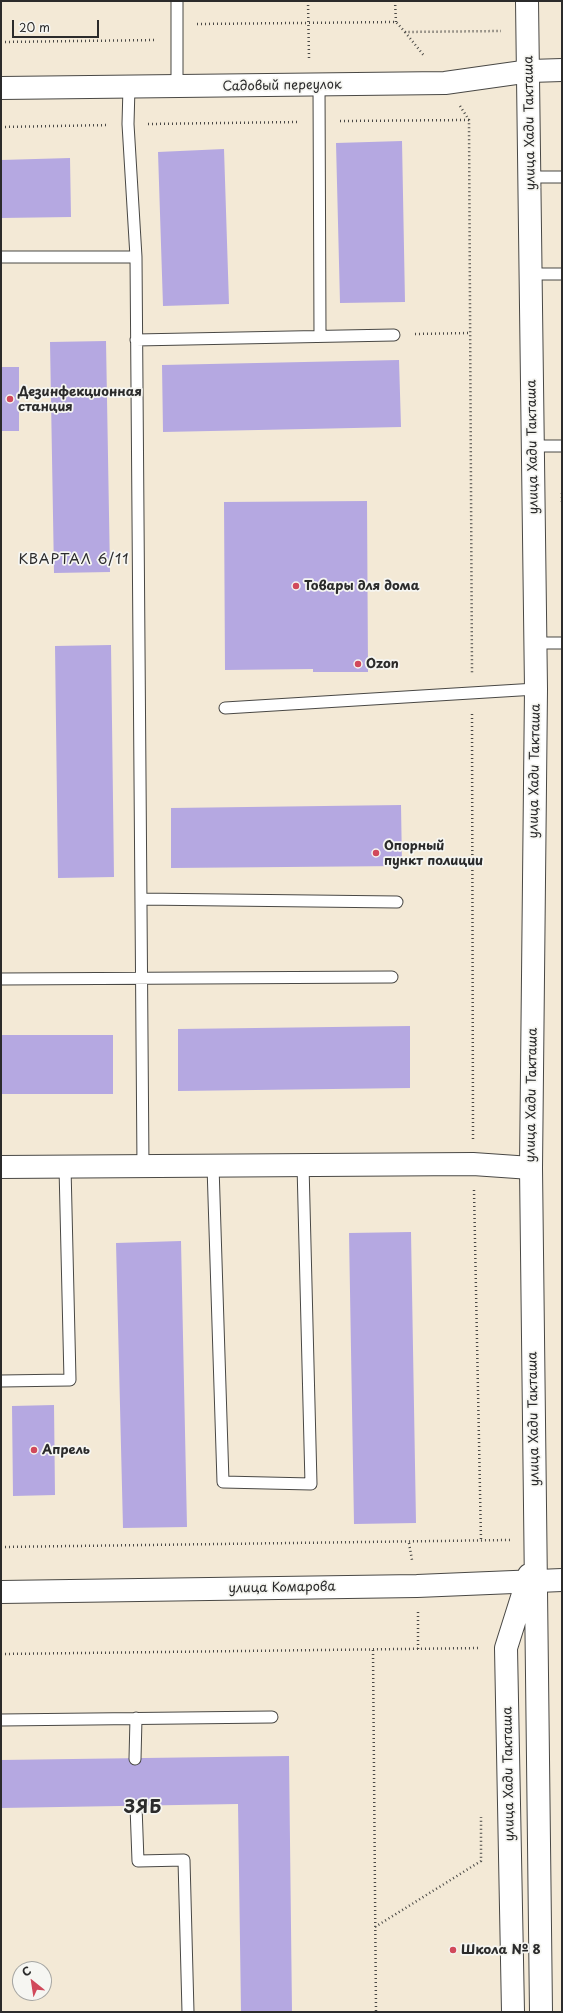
<!DOCTYPE html>
<meta charset="utf-8">
<style>
body{margin:0}
#map{position:relative;width:563px;height:2013px;overflow:hidden;background:#f3e9d6;font-family:"Playpen Sans",sans-serif}
canvas{display:block}
.frame{position:absolute;inset:0;border:2px solid #2b2b2b;pointer-events:none}
.north{position:absolute;left:12px;top:1961px;width:40px;height:40px;box-sizing:border-box;background:#f6f6f2;border:1px solid #a5a5a2;border-radius:50%;rotate:330deg;font-size:11px;font-weight:700;line-height:16px;text-align:center;color:#2b2b2b}
.north::after{content:'';display:block;margin:auto;width:14px;height:18px;background:#d1495b;clip-path:polygon(50% 0,100% 100%,50% 72%,0 100%)}
.scale{position:absolute;left:12px;top:20px;width:87px;height:18px;box-sizing:border-box;border:2px solid #2b2b2b;border-top:0;padding-left:5px;font-size:12px;line-height:14px;white-space:nowrap;color:#2b2b2b;-webkit-text-stroke:3px #f6f6f2;paint-order:stroke}
</style>
<div id="map">
<canvas width="563" height="2013"></canvas>
<div class="frame"></div>
<div class="north">С</div>
<div class="scale">20 m</div>
</div>
<script>
const c = document.querySelector('canvas').getContext('2d');
c.lineJoin = 'round';
function paint(path, color) {
  c.fillStyle = color;
  c.fill(path, 'evenodd');
}
function poly(rows) {
  const path = new Path2D();
  for (const r of rows) {
    path.moveTo(r[0], r[1]);
    for (let i = 2; i < r.length; i += 2) path.lineTo(r[i], r[i + 1]);
  }
  return path;
}
function stroke(path, color, width, dash) {
  c.strokeStyle = color;
  c.lineWidth = width;
  c.lineCap = dash ? 'butt' : 'round';
  c.setLineDash(dash || []);
  c.stroke(path);
}
function label(font, color, halo, rows, align = 'center') {
  c.font = font + ' "Playpen Sans",sans-serif';
  c.lineWidth = 3.5;
  c.setLineDash([]);
  c.textBaseline = 'middle';
  c.strokeStyle = halo;
  c.fillStyle = color;
  for (const [text, x, y, turn = 0] of rows) {
    c.save();
    c.translate(x, y);
    c.rotate((+turn || 0) * Math.PI / 180);
    c.textAlign = isNaN(turn) ? turn : align;
    if (halo) c.strokeText(text, 0, 0);
    c.fillText(text, 0, 0);
    c.restore();
  }
}
const building = poly([
 [402,141,405,302,340,303,336,143],
 [224,149,229,304,163,306,158,152],
 [70,158,71,217,1,218,1,160],
 [106,341,110,572,54,573,50,342],
 [399,360,401,427,163,432,162,365],
 [1,367,19,367,19,431,1,431],
 [367,501,368,672,313,672,313,669,225,670,224,502],
 [111,645,114,877,58,878,55,646],
 [401,805,402,866,171,868,171,808],
 [410,1026,410,1088,178,1091,178,1029],
 [1,1035,113,1035,113,1094,1,1094],
 [411,1232,416,1523,354,1524,349,1233],
 [181,1241,187,1527,123,1528,116,1243],
 [54,1405,55,1495,13,1496,12,1406],
 [289,1756,292,2012,241,2012,238,1804,1,1808,1,1760]
]);
const path = poly([
 [308,1,309,58],
 [395,1,396,22],
 [197,24,396,22,405,32,501,31],
 [405,32,425,57],
 [1,42,156,40],
 [460,106,469,120,472,673],
 [340,121,469,120],
 [148,124,299,122],
 [1,127,109,125],
 [415,334,470,333],
 [562,493,562,503],
 [472,714,473,1139],
 [474,1190,481,1541],
 [409,1543,412,1560],
 [1,1547,510,1540],
 [418,1612,418,1649],
 [373,1650,376,2012],
 [1,1654,480,1648],
 [375,1927,481,1861,481,1817]
]);
const service = poly([
 [177,1,177,87],
 [319,85,320,336],
 [129,87,128,124,136,257,143,1166],
 [530,177,562,177],
 [1,257,136,257],
 [531,274,562,274],
 [136,340,394,335],
 [532,446,562,446],
 [536,643,562,643],
 [225,708,536,689],
 [141,899,397,902],
 [1,979,392,977],
 [213,1166,223,1482,311,1484,303,1165],
 [1,1381,70,1380,65,1167],
 [1,1720,272,1717],
 [135,1759,136,1718],
 [136,1806,138,1861,184,1860,188,2012]
]);
const minor = poly([
 [1,88,445,83,530,71,562,70],
 [1,1167,473,1164,531,1168]
]);
const tertiary = poly([
 [1,1592,417,1586,562,1580]
]);
const secondary = poly([
 [527,1,536,689,531,1168,541,2012],
 [513,2012,506,1648,529,1575]
]);
const markers = [
 [10,399,4,"#d1495b"],
 [296,586,4,"#d1495b"],
 [358,664,4,"#d1495b"],
 [376,853,4,"#d1495b"],
 [34,1450,4,"#d1495b"],
 [453,1950,4,"#d1495b"]
];
const streetNames = [
 ["Садовый переулок",282,86,-1],
 ["улица Хади Такташа",530,123,-91],
 ["улица Хади Такташа",533,447,-91],
 ["улица Хади Такташа",535,771,-89],
 ["улица Хади Такташа",532,1095,-89],
 ["улица Хади Такташа",534,1419,-91],
 ["улица Комарова",282,1588,-1],
 ["улица Хади Такташа",509,1774,-91]
];
const poiNames = [
 ["Дезинфекционная",18,392],
 ["станция",18,407],
 ["Товары для дома",304,586],
 ["Ozon",366,664],
 ["Опорный",384,846],
 ["пункт полиции",384,861],
 ["Апрель",42,1450],
 ["Школа № 8",461,1950]
];
const neighbourhoodNames = [
 ["КВАРТАЛ 6/11",74,560]
];
const districtNames = [
 ["ЗЯБ",143,1808]
];
paint(building, '#b5a8e1');
stroke(service, '#494845', 13);
stroke(minor, '#494845', 24);
stroke(tertiary, '#494845', 24);
stroke(secondary, '#494845', 24);
stroke(path, '#494845', 2.5, [1, 3]);
stroke(service, '#fff', 11);
stroke(minor, '#fff', 22);
stroke(tertiary, '#fff', 22);
stroke(secondary, '#fff', 22);
for (const [x, y, r, color] of markers) {
  const dot = new Path2D();
  dot.arc(x, y, r, 0, 2 * Math.PI);
  c.fillStyle = color;
  c.fill(dot);
  stroke(dot, '#f6f6f2', 1.5);
}
label('13px', '#2b2b2b', '#f6f6f2', streetNames);
label('bold 13px', '#2b2b2b', '#f6f6f2', poiNames, 'left');
c.letterSpacing = '1px';
label('14px', '#2b2b2b', '#f6f6f2', neighbourhoodNames);
c.letterSpacing = '0px';
c.letterSpacing = '1px';
label('bold 17px', '#2b2b2b', '#f6f6f2', districtNames);
c.letterSpacing = '0px';
</script>
